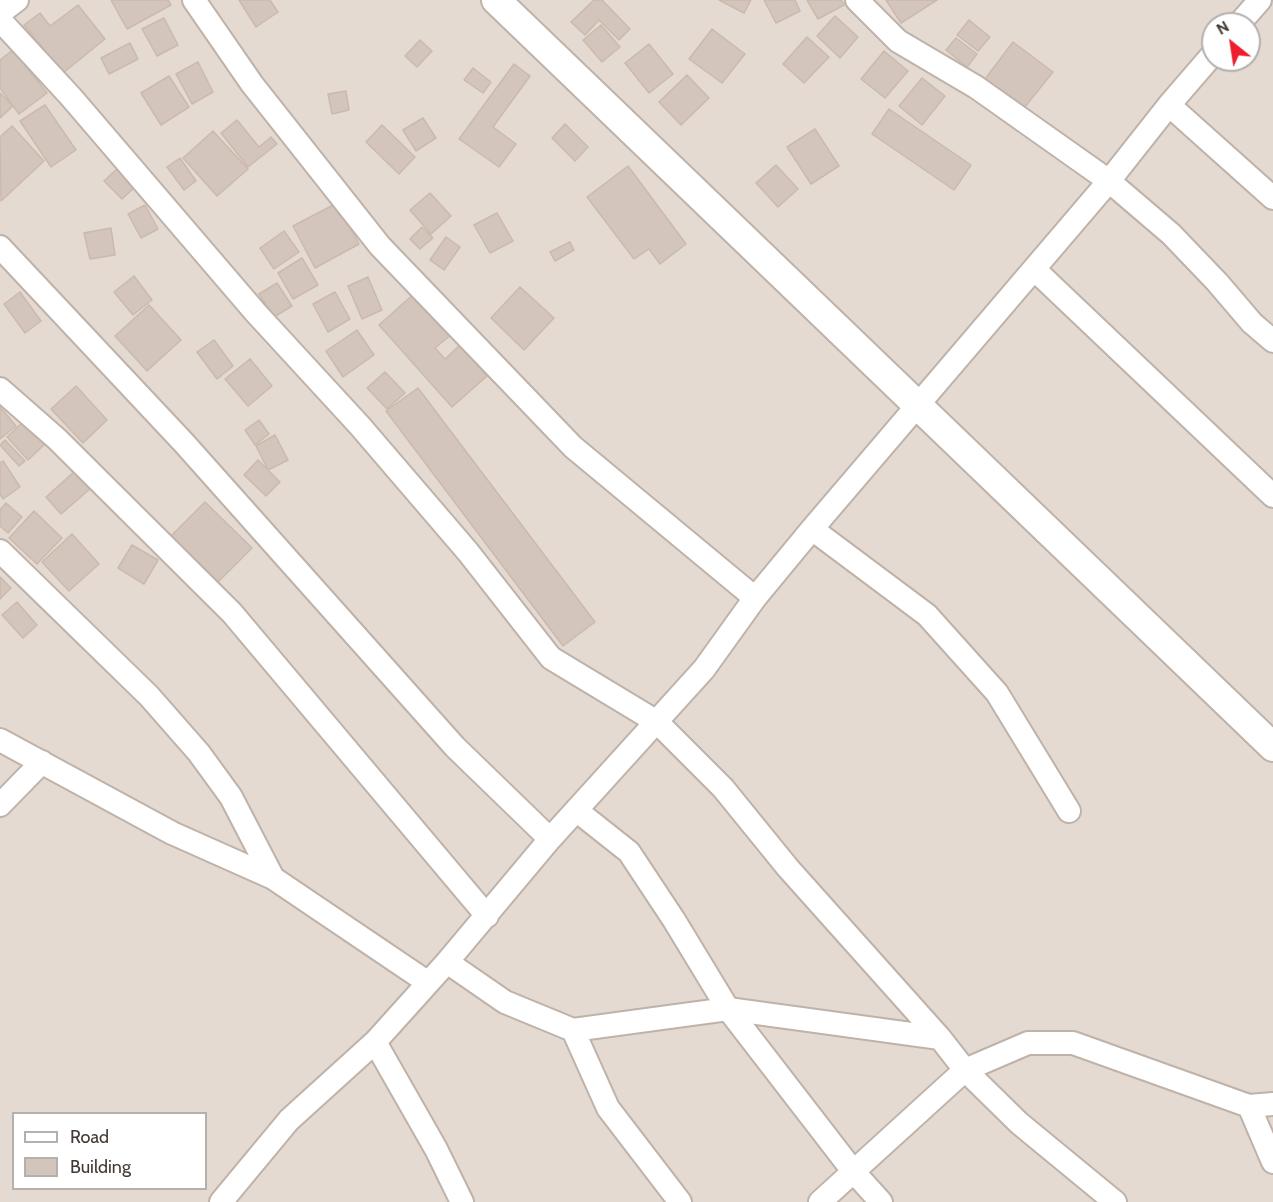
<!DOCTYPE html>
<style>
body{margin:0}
#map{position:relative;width:1273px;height:1202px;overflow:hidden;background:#f0e9e3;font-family:Cabin,sans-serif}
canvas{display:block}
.legend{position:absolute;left:12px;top:1112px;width:195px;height:78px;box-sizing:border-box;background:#fff;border:2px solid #b3b0ae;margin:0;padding:8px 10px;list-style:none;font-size:18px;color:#423934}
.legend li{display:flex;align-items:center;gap:12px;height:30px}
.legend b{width:30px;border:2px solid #b3b0ae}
.north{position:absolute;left:1201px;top:12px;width:60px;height:60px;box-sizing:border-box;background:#fff;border:2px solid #b3b0ae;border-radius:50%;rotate:330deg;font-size:16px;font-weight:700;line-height:24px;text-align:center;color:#423934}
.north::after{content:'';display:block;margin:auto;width:21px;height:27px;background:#ed1e2d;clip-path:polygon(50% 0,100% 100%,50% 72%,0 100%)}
</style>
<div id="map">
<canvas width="1273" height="1202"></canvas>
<ul class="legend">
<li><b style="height:8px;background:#fff"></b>Road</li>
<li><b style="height:16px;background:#d4c5bc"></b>Building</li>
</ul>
<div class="north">N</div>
</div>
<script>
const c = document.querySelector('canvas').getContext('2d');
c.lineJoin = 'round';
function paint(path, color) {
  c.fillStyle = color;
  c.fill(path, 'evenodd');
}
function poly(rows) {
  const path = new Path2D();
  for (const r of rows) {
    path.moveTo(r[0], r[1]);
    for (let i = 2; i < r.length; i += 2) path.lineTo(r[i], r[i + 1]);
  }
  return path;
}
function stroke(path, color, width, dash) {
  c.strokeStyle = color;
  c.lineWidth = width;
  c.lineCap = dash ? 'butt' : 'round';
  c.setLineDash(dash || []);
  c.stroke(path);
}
const residential = poly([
 [0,0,1273,0,1273,1202,0,1202],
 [1213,24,1249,24,1249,60,1213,60],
 [14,1114,206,1114,206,1188,14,1188]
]);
const building = poly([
 [111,0,168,0,171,5,127,29,111,0],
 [239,0,270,0,278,12,256,27,239,0],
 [594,0,602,0,630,29,619,40,599,20,585,35,571,22,594,0],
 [719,0,751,0,744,13,719,0],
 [764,0,795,0,800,11,776,23,764,0],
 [807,0,841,0,844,5,818,19,807,0],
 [886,0,937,0,901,23,886,0],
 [78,5,105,39,63,73,24,25,40,13,50,26,78,5],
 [835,16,858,37,840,58,817,36,835,16],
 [164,18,178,45,157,56,142,29,164,18],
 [969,20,990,37,978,51,957,35,969,20],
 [601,25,620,47,602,62,583,40,601,25],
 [712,29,745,54,722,83,689,59,712,29],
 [807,37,829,57,804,83,783,64,807,37],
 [956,38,977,54,967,67,946,50,956,38],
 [420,40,432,51,417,67,405,56,420,40],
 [1013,42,1053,72,1024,108,985,79,1013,42],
 [130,43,138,59,109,74,101,58,130,43],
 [649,44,673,74,649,93,625,63,649,44],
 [13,50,47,93,19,114,0,88,0,60,13,50],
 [884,51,908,71,885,98,861,79,884,51],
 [198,62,213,92,192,104,176,74,198,62],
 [514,64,530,76,493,127,516,144,499,167,459,139,514,64],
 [473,68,491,82,483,93,464,80,473,68],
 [687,75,709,98,681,125,659,102,687,75],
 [169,76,189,107,161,125,141,93,169,76],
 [922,78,945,96,922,125,899,106,922,78],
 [346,91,349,110,332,114,328,94,346,91],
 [0,93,13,106,0,118,0,93],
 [45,105,76,150,51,167,20,121,45,105],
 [889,109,971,165,954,190,872,134,889,109],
 [423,118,436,138,416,151,403,130,423,118],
 [237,120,259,147,271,137,277,144,248,167,221,133,237,120],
 [565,124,588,147,575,161,552,138,565,124],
 [382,125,415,157,399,174,366,142,382,125],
 [12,126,44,161,1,201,0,137,12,126],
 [815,129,839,166,811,184,787,147,815,129],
 [213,131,248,169,217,196,183,158,213,131],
 [180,158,196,181,184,190,167,167,180,158],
 [776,165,798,189,778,207,756,183,776,165],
 [628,166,686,244,660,264,649,249,634,259,587,197,628,166],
 [118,168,135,187,122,199,104,181,118,168],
 [430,193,451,216,431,234,410,210,430,193],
 [337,203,359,244,315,268,293,226,337,203],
 [145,205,158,229,141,238,128,214,145,205],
 [497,213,513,241,490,253,474,225,497,213],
 [422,227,433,238,420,249,410,239,422,227],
 [111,228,115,255,90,259,84,233,111,228],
 [284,231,299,252,274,269,260,248,284,231],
 [446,237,460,247,444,270,430,260,446,237],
 [570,242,574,250,555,261,550,252,570,242],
 [302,258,318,285,293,299,278,273,302,258],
 [134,276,152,300,133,315,114,292,134,276],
 [368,277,382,310,362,319,348,286,368,277],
 [277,283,292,306,274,317,259,294,277,283],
 [520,287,554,318,524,350,491,318,520,287],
 [20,292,41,321,25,333,4,304,20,292],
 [335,292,350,319,328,332,313,304,335,292],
 [415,293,452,334,435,348,445,359,460,345,487,376,452,407,379,325,415,293],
 [149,305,181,340,147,371,115,336,149,305],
 [357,330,374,355,343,377,326,351,357,330],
 [214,340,233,366,217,379,197,352,214,340],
 [250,359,272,386,248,406,225,379,250,359],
 [385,372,405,393,387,409,367,388,385,372],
 [76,386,107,420,83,443,51,409,76,386],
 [418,388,595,622,563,646,386,411,418,388],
 [0,407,16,426,0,439,0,407],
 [259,420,269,434,255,445,245,430,259,420],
 [24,421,45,444,28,460,7,437,24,421],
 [275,435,288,460,268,470,256,446,275,435],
 [5,440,25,461,19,466,0,445,5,440],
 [258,460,280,482,266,496,244,475,258,460],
 [3,461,20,487,3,499,0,494,0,463,3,461],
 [75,471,91,488,61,514,46,497,75,471],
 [205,502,252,548,216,584,169,538,205,502],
 [6,503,22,517,8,533,0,526,0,510,6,503],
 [34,511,62,538,37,564,9,538,34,511],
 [72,534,99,564,69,591,42,562,72,534],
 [132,545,158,560,144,584,118,568,132,545],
 [0,577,11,588,0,599,0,577],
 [17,602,37,625,23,638,2,615,17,602]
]);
const minor = poly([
 [194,0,252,84,380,246,573,447,755,598],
 [857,0,898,41,976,87,1109,181,1171,234,1217,282,1252,323,1273,341],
 [0,13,17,0],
 [0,20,71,97,256,313,360,426,468,552,551,658,657,722,723,788,788,868,940,1038,965,1070,1019,1123,1115,1202],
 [1239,24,1260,0],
 [1169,105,1273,198],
 [0,247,184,443,455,747,550,839],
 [1034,269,1273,496],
 [0,389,57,439,232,613,487,916],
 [812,529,927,615,997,693,1069,811],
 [0,551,149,696,199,753,231,797,273,878],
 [0,740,172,833,273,878,427,982],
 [0,805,42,762],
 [576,810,629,852,674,920,728,1009,853,1171,881,1202],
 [447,962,505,1002,573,1030,728,1009,940,1038],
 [573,1030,608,1108,680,1202],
 [375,1042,436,1149,462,1202],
 [1249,1106,1273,1162],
 [221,1202,289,1120,375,1042,447,962,550,839,704,669,755,598,812,529,1109,181,1169,105,1213,54],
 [820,1202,965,1070,1028,1043,1073,1043,1249,1106,1273,1104]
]);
const tertiary = poly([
 [496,0,1273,747]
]);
paint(residential, '#e4dad1');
paint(building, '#d4c5bc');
stroke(building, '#cbb9ad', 1.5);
stroke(minor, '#beb2a9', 26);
stroke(tertiary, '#beb2a9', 32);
stroke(minor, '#fff', 22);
stroke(tertiary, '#fff', 28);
</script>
